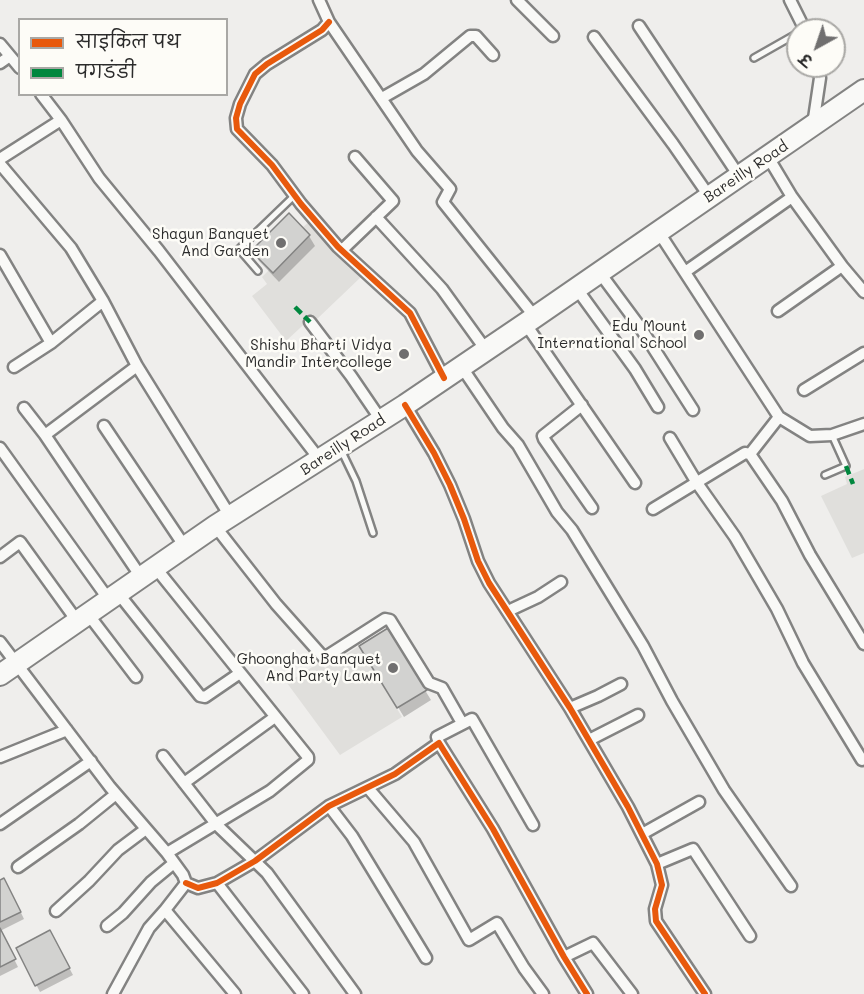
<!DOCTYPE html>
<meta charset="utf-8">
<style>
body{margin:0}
#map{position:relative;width:864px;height:994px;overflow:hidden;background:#efeeec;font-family:Mali,"Playpen Sans Deva",sans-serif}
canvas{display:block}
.legend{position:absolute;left:18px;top:18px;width:210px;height:78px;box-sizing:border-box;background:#fdfcf7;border:2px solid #a9a8a5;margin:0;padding:8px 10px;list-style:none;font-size:18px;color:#2b2b2b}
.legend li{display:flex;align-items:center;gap:12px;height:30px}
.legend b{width:30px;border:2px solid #a9a8a5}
.north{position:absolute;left:786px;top:18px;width:60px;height:60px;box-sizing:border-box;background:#fdfcf7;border:2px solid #a9a8a5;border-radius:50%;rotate:220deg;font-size:16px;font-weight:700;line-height:24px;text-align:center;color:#2b2b2b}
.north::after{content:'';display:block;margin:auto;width:21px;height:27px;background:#706f6f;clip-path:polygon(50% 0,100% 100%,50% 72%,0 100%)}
</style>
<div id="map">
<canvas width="864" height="994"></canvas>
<ul class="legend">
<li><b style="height:8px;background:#e8590c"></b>साइकिल पथ</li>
<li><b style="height:8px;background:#00873e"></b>पगडंडी</li>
</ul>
<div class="north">उ</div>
</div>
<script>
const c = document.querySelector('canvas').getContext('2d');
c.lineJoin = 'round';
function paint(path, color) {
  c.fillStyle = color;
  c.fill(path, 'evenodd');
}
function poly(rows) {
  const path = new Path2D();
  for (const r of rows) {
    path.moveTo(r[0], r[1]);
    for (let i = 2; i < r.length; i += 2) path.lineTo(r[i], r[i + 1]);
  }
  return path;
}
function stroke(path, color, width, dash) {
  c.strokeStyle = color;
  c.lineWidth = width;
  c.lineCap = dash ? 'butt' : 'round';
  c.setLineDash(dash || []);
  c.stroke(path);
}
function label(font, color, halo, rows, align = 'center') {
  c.font = font + ' Mali,sans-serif';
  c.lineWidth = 5;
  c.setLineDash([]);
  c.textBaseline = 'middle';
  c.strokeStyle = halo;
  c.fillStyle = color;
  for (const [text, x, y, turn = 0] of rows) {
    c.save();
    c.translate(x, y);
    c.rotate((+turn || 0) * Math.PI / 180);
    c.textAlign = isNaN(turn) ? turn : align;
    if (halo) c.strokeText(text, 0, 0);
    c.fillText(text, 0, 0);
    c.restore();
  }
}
const green = poly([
 [310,221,361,277,317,319,313,316,286,341,252,296,267,284,262,277,269,270,273,273,310,236,303,227],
 [864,469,864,553,852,558,821,496,847,484,845,477],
 [359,646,402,717,340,755,287,683,320,662,325,668]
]);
const shadow = poly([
 [289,215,309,236,315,246,279,282,259,261,253,251],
 [388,630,431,700,404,717,361,646],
 [0,881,8,886,24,919,0,931,18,967,0,976],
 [50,932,73,975,40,992,18,949]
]);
const building = poly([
 [289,213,310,235,273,273,251,251,289,213],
 [388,628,427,690,397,708,359,646,388,628],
 [4,878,21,912,0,922,0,880,4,878],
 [0,928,16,959,0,967,0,928],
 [50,930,70,968,35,986,16,948,50,930]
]);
const lane = poly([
 [754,58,798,33],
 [258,271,239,249,294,196],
 [342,452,356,481,373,533],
 [825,475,846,466,832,435]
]);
const street = poly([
 [319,0,329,22,417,151,450,189,443,202,535,317],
 [517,0,553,36],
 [790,0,805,30],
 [329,22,322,30,267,64,255,74,240,104,236,118,237,129,272,165,301,204,338,247,410,313,444,378],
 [639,26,739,176],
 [594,37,673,144,709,196],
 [0,44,20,68],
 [0,63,10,56],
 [41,94,61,120,99,178,159,251,320,460],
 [382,98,424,74,470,36,476,36,493,55],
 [813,125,820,78,817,66],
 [768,157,792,197,842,266,864,292],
 [0,159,61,120],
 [0,164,71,248,103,301,137,366,230,516],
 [376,217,442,289,486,350],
 [658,231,779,417,810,436,832,435,864,424],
 [342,250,393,201,355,157],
 [0,255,51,343],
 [685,272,792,197],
 [600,273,640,327,693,410],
 [577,289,635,369,658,407],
 [778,311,842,266],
 [310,322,351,376,381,420],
 [525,323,635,483],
 [461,366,503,428,518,445,557,512,572,530,643,646,672,701,724,790,791,886],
 [14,367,51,343,103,301],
 [804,390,864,353],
 [405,405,434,453,450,485,464,519,478,561,489,583,570,708,628,807,657,864,662,885,655,909,656,921,705,994],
 [582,405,543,436,544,439,592,508],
 [24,408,45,435,141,577],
 [104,426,185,547],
 [45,435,137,366],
 [670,438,697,483,735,537,777,609,803,663,862,760],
 [0,448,109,600],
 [750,454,779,417],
 [653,509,745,453,750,454,782,501,810,555,864,644],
 [215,526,276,604,324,658,385,619,390,620,429,683,442,688,462,723],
 [0,557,20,542,77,621],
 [155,567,308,757,308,760,270,791,167,853],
 [118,593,200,696,205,697,240,673],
 [508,611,538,597,561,582],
 [88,614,136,677],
 [0,642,110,787,167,853,183,875,186,883,165,910,235,994],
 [570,708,598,696,621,684],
 [589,740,638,715],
 [439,743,437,737,472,719,533,825],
 [163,756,216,824,267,873,355,994],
 [0,757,67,730],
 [184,783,275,717],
 [368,788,414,842,469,940,497,923,524,968,543,994],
 [329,806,352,836,426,958],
 [0,824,91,761],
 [642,834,699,802],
 [657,864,693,849,750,936],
 [18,867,79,824,116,794],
 [186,883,198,888,217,883,255,861,329,806,395,774,439,743,493,829,564,957,587,994],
 [217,883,303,994],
 [56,911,89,881,118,850,146,829],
 [107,926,123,913,151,882,174,863],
 [564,957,593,943,632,994],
 [113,994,149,928,165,910]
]);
const highway = poly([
 [0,675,215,526,405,405,535,317,864,90]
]);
const quiet = poly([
 [295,307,310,322],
 [846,466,853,484]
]);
const cycleway = poly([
 [329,22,322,30,267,64,255,74,240,104,236,118,237,129,272,165,301,204,338,247,410,313,444,378],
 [405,405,434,453,450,485,464,519,478,561,489,583,570,708,628,807,657,864,662,885,655,909,656,921,705,994],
 [186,883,198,888,217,883,255,861,329,806,395,774,439,743,493,829,564,957,587,994]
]);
const markers = [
 [281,243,6,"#706f6f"],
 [699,335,6,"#706f6f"],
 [404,354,6,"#706f6f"],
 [393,668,6,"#706f6f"]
];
const streetNames = [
 ["Bareilly Road",746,172,-34],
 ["Bareilly Road",343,445,-33]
];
const poiNames = [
 ["Shagun Banquet",269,234],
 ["And Garden",269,251],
 ["Edu Mount",687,326],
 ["International School",687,343],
 ["Shishu Bharti Vidya",392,345],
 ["Mandir Intercollege",392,362],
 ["Ghoonghat Banquet",381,659],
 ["And Party Lawn",381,676]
];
paint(green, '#e0dfdc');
paint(shadow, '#0003');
paint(building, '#d2d2d0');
stroke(building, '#838382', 1.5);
stroke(lane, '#838382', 10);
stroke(street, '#838382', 15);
stroke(highway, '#838382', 24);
stroke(lane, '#f9f9f7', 5);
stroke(street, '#f9f9f7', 10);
stroke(highway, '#f9f9f7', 20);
stroke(quiet, '#00873e', 4.5, [9, 4.5]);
stroke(cycleway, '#e8590c', 6);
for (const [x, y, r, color] of markers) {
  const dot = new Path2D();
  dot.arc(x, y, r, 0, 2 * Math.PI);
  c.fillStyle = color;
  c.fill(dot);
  stroke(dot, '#fdfcf7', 2);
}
label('15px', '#2b2b2b', '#fdfcf7', streetNames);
label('15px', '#2b2b2b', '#fdfcf7', poiNames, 'right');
</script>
